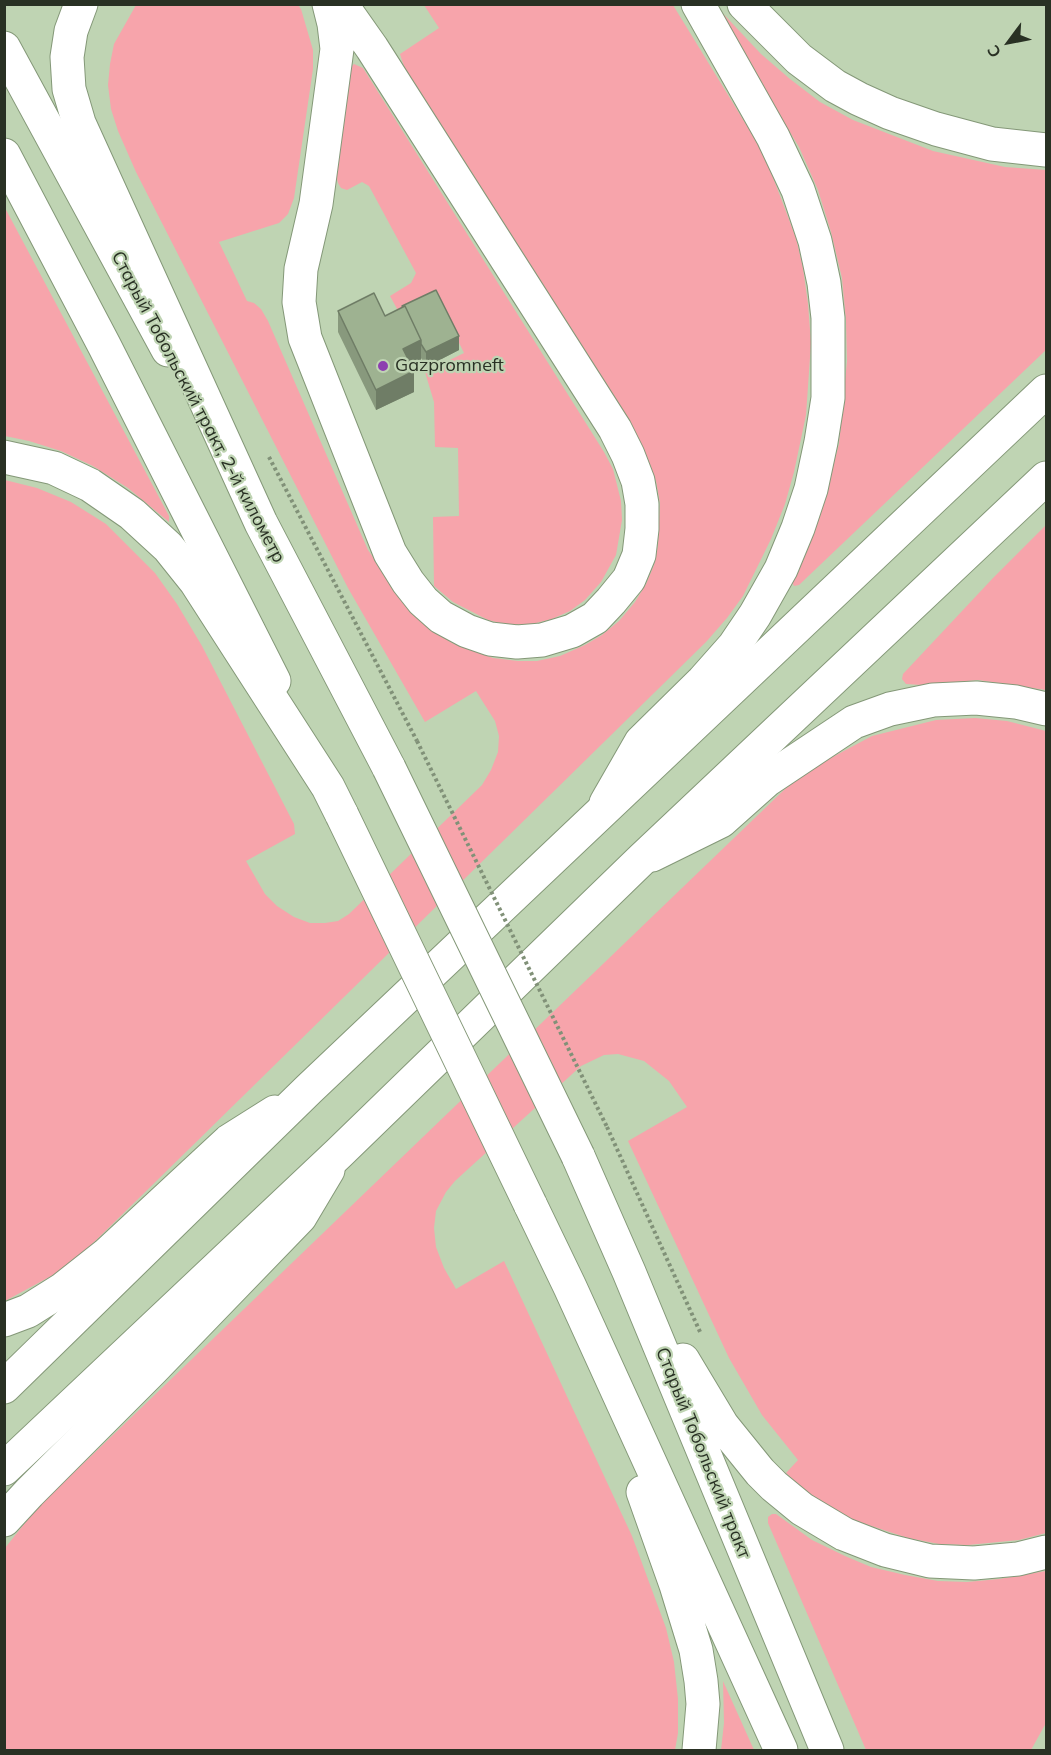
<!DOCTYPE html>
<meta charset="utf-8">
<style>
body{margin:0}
#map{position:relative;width:1051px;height:1755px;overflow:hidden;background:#bfd4b3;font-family:Mulish,sans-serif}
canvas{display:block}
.frame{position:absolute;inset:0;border:6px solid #293124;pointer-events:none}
.north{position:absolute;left:979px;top:12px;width:60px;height:60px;-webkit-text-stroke:4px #bfd4b3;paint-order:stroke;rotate:238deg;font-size:16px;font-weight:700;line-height:24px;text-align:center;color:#293124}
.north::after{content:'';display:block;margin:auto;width:21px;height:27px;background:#293124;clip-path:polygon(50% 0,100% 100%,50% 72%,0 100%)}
</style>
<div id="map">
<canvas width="1051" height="1755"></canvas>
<div class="frame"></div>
<div class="north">С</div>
</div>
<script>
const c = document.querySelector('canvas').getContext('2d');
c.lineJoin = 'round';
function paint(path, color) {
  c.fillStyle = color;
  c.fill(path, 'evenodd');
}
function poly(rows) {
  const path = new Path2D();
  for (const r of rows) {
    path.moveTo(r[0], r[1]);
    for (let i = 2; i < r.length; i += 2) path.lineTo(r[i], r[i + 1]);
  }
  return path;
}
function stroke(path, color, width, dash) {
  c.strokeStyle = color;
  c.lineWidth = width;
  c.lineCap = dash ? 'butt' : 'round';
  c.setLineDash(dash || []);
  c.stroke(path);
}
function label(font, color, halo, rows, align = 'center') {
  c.font = font + ' Mulish,sans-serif';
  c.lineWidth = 4.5;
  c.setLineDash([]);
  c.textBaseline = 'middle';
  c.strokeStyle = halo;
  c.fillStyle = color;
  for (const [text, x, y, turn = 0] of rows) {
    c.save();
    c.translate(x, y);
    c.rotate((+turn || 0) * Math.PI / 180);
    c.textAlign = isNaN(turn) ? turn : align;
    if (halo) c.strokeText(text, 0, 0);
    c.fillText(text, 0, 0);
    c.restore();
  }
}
const green = poly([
 [136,5,298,5,301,9,313,50,313,69,294,198,288,214,279,223,219,242,247,301,254,303,261,309,268,321,368,550,402,598,435,632,452,643,493,658,518,661,537,661,560,656,585,645,602,635,619,621,635,602,646,584,654,565,658,545,660,503,656,481,635,435,409,82,400,54,439,28,424,5,673,5,758,144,771,172,796,238,803,268,808,304,811,343,806,415,794,472,785,504,771,539,743,596,727,618,706,642,85,1251,55,1274,5,1301,5,480,37,488,71,502,106,524,155,573,177,604,202,646,294,824,295,834,246,861,265,894,277,906,294,917,310,923,325,923,338,921,349,914,482,785,491,770,498,752,499,736,495,721,476,691,425,722,348,588,136,172,118,131,111,109,108,85,110,64,114,44],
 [712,5,715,5,761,54,790,79,820,102,853,120,933,151,1005,167,1046,170,1046,350,799,585,794,586,792,582,794,576,819,517,839,444,847,361,846,321,842,278,831,232,818,190,799,147],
 [354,64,363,68,604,452,613,469,621,501,622,520,616,555,601,582,585,600,570,611,552,619,532,624,508,625,488,620,453,602,434,586,433,517,459,516,458,448,435,447,434,402,425,372,464,353,437,298,401,316,390,296,411,283,416,273,369,186,362,182,347,190,341,188,338,183,336,175,351,67],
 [4,206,169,516,169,522,128,488,93,466,61,451,29,441,5,436],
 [1046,525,1046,690,978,680,922,685,906,684,902,679,903,674,993,578],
 [975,718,1007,721,1046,731,1046,1533,1019,1540,968,1545,939,1544,908,1538,850,1519,826,1506,804,1490,786,1473,798,1460,762,1415,729,1358,628,1141,687,1107,669,1081,644,1061,618,1054,604,1055,581,1066,455,1181,446,1192,436,1211,434,1228,436,1247,444,1268,456,1289,504,1261,632,1536,666,1628,674,1662,678,1699,678,1733,675,1750,5,1750,5,1548,37,1508,785,789,812,768,872,736,936,720],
 [772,1514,776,1514,812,1540,845,1556,871,1567,905,1575,938,1581,967,1582,999,1579,1046,1571,1046,1723,1031,1750,866,1750,768,1523,768,1517],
 [723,1681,754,1750,721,1750,724,1723]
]);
const path = poly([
 [269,457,417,741],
 [607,1127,701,1334]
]);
const minor = poly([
 [329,4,334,24,337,49,316,204,301,269,299,302,305,338,390,553,408,582,423,601,441,617,467,631,490,639,517,642,542,640,572,631,595,618,611,601,629,579,639,555,642,529,642,504,638,481,628,455,615,429,372,48,341,4],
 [4,48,168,350],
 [4,155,104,345,274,681]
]);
const major = poly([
 [81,4,71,31,67,57,69,89,79,123,261,523,389,768],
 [744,4,799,59,835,86,859,99,890,113,936,129,992,144,1046,150],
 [4,457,54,468,90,485,132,514,168,547,196,582,328,787,342,815],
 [606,803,641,742,703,681,734,646,755,615,781,569,798,528,811,489,821,442,828,398,828,318,824,283,815,241,798,190,773,137,698,4],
 [652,855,721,821,767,780,854,722,890,709,933,700,976,698,1016,702,1046,709],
 [578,1156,629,1272,827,1750],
 [530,1204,570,1287,781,1750],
 [4,1320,28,1311,63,1289,106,1255,229,1141,275,1112],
 [683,1360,722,1425,760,1472,774,1486,802,1509,844,1534,885,1550,930,1561,974,1563,1018,1559,1046,1552],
 [643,1492,676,1585,696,1650,701,1681,703,1704,699,1750],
 [4,1520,29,1493,153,1369,300,1217,328,1170]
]);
const highway = poly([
 [4,1387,309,1089,1046,391],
 [4,1469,339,1153,642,859,1046,478]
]);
const pathBridge = poly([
 [417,741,607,1127]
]);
const majorBridge = poly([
 [389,768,578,1156],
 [342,815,530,1204]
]);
const wall = poly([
 [402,308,459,350,426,367,421,358,421,361,411,366,414,392,376,410,338,332,338,311,385,316]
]);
const shadedWall = poly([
 [459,336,459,350,426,367,426,352],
 [421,340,421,361,403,370,403,349],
 [414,371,414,392,376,410,376,390]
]);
const building = poly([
 [436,290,459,336,426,352,421,344,421,340,405,306,403,307,402,306,436,290],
 [374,293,385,316,405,306,421,340,403,349,414,371,376,390,338,311,374,293]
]);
const markers = [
 [383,366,6,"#8d3fb0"]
];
const poiNames = [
 ["Gazpromneft",395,366]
];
const streetNames = [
 ["Старый Тобольский тракт, 2-й километр",198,407,62],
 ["Старый Тобольский тракт",703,1453,68]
];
paint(green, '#f7a4ab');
stroke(minor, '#849878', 35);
stroke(major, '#849878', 35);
stroke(highway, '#849878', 35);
stroke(path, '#819178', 4, [3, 3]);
stroke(minor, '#fff', 33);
stroke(major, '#fff', 33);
stroke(highway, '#fff', 33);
stroke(majorBridge, '#849878', 35, []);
stroke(pathBridge, '#819178', 4, [3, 3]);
stroke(majorBridge, '#fff', 33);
paint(wall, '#88997d');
paint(shadedWall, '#6f7d66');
paint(building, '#9eb291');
stroke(building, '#6f7d66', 1.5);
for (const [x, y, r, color] of markers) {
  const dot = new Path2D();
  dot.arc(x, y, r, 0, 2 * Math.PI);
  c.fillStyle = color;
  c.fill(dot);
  stroke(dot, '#bfd4b3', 2);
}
label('18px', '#293124', '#bfd4b3', poiNames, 'left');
label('18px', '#293124', '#bfd4b3', streetNames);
</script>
